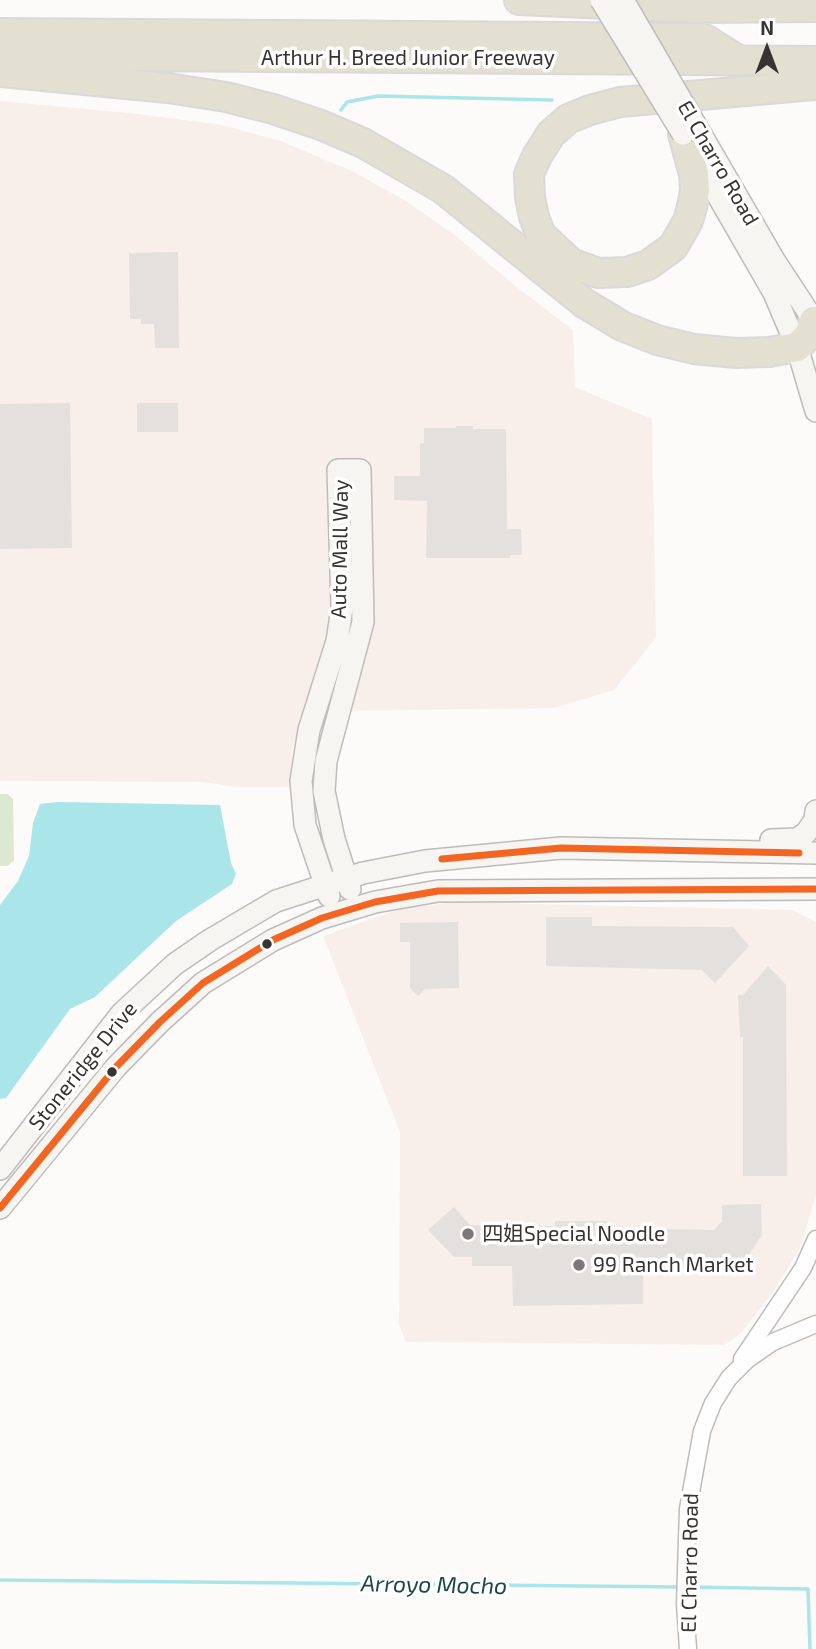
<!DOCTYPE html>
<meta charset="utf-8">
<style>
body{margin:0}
#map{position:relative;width:816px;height:1649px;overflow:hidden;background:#fcfbfa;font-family:"Exo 2",sans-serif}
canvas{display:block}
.north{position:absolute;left:732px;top:14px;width:70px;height:70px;-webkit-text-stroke:5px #fff;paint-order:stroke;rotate:0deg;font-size:19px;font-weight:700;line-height:28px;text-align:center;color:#383230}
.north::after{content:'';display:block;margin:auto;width:24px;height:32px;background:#383230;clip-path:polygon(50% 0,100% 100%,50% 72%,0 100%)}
</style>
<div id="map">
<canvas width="816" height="1649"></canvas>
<div class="north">N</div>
</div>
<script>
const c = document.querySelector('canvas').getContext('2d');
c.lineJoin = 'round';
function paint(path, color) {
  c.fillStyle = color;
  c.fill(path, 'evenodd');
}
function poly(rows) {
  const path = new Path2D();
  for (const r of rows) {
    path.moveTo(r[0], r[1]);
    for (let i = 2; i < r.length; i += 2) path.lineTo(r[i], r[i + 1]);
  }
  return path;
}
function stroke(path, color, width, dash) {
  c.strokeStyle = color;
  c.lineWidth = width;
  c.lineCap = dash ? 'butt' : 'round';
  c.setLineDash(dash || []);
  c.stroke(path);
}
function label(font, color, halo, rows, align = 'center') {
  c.font = font + ' "Exo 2","Noto Sans SC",sans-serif';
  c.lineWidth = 7;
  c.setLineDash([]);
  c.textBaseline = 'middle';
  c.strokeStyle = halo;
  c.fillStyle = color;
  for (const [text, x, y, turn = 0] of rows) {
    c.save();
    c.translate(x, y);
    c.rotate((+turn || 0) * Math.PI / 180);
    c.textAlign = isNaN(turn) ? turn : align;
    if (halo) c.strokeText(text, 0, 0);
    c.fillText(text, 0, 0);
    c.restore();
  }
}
const built = poly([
 [0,101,139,114,222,125,281,141,354,172,406,201,456,236,518,288,573,330,575,387,652,419,656,638,614,690,554,708,348,711,371,557,369,458,333,458,336,610,324,667,299,725,292,752,290,787,236,787,204,782,0,781],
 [456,902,792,910,816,922,816,1195,801,1246,775,1289,742,1332,725,1345,406,1342,399,1325,400,1132,323,936,399,909]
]);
const green = poly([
 [0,794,8,794,13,799,14,860,8,866,0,866]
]);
const water = poly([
 [58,802,220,805,231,863,236,874,232,884,176,921,95,997,70,1009,6,1098,0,1099,0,905,18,881,29,856,33,823,40,804]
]);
const stream = poly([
 [341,110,347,102,378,96,552,100],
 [0,1580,681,1587],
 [689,1587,808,1589,810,1649]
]);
const building = poly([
 [178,252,179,348,155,348,154,324,141,324,141,319,130,319,129,253],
 [70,403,72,548,0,549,0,404],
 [137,403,178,403,178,432,137,432],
 [456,426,473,426,473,429,506,429,507,529,521,529,522,555,510,555,510,558,426,558,427,501,394,500,394,476,420,476,420,443,424,443,424,428,456,428],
 [546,917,592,917,592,926,733,927,749,946,715,983,702,970,546,966],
 [458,922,459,988,425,989,418,996,410,988,410,942,400,942,400,923],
 [768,966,786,985,787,1176,743,1176,743,1037,740,1037,738,995,743,995],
 [761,1204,762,1235,740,1268,643,1269,643,1304,513,1306,512,1266,472,1266,472,1257,454,1257,428,1230,454,1207,470,1225,555,1226,555,1221,607,1221,607,1228,714,1230,722,1221,722,1205]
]);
const street = poly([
 [742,1359,803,1268,816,1239],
 [688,1649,685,1604,688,1509,702,1431,713,1403,729,1378,747,1360,773,1342,816,1324]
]);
const secondary = poly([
 [702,136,774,260,816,324],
 [694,154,774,293,797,347,816,411],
 [771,840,797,839,806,833,815,820,816,811],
 [329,896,305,825,301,781,309,730,337,641,342,608,338,470,360,470,363,622,326,761,324,791,334,839,350,889],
 [0,1169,122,1013,175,964,210,940,276,901,363,873,425,861,561,848,816,853],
 [0,1208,116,1067,160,1022,203,983,273,940,322,918,375,902,438,891,816,889]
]);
const highway = poly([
 [519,0,696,8,816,7],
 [0,33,703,38,740,61],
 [0,55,816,61],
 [0,72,168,88,226,97,273,109,321,125,363,143,443,189,584,303,622,326,657,340,694,349,736,353,769,352,797,347,809,335,814,321],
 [683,134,694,174,695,190,692,207,688,221,673,247,648,265,627,272,598,273,571,263,541,235,534,217,530,197,529,174,537,156,551,134,568,119,590,110,620,102,816,85]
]);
const secondaryBridge = poly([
 [601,0,683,134],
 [623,0,702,136]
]);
const bus1 = poly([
 [442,859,561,848,799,853],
 [0,1208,116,1067,160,1022,203,983,273,940,322,918,375,902,438,891,816,889]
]);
const markers = [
 [267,944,6,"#383230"],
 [112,1072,6,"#383230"],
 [468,1234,7,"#7d7877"],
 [579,1265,7,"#7d7877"]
];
const streetNames = [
 ["Arthur H. Breed Junior Freeway",408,58],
 ["El Charro Road",718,163,60],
 ["Auto Mall Way",340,549,-89],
 ["Stoneridge Drive",83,1066,-51],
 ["El Charro Road",690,1563,-89]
];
const poiNames = [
 ["四姐Special Noodle",482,1234],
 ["99 Ranch Market",593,1265]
];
const waterNames = [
 ["Arroyo Mocho",434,1585,1]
];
paint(built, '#f9efea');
paint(green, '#dce8d1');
paint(water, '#a9e5e9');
stroke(stream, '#a9e5e9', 3.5);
paint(building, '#e4e0de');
stroke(street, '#bebcba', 19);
stroke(secondary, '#bebcba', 24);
stroke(highway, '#dad8d8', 32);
stroke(street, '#fffefe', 16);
stroke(secondary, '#f6f5f1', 21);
stroke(highway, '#e3e0d1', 28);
stroke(secondaryBridge, '#bebcba', 24, []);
stroke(secondaryBridge, '#f6f5f1', 21);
stroke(bus1, '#f26522', 7);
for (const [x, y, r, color] of markers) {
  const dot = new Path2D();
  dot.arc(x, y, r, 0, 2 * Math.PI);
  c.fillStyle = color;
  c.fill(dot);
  stroke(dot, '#fff', 2.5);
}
label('21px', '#383230', '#fff', streetNames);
label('21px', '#383230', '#fff', poiNames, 'left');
label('italic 23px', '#1d4648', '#fff', waterNames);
</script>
